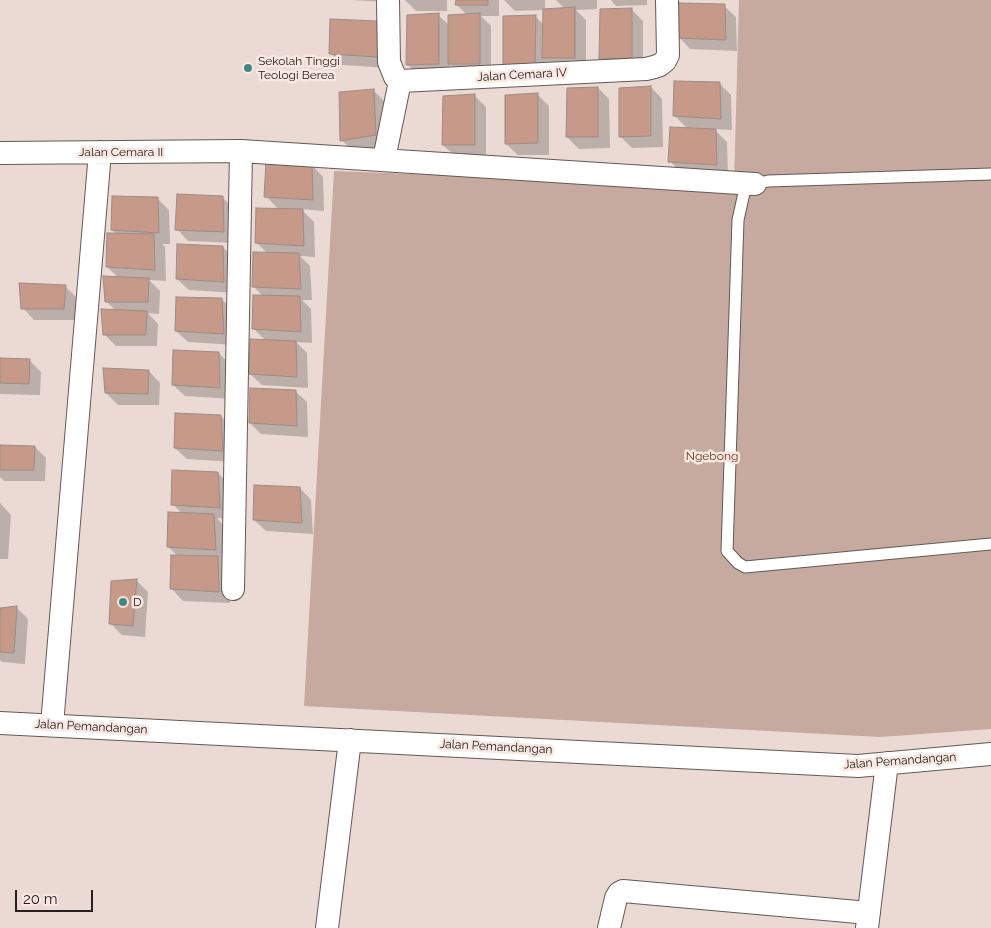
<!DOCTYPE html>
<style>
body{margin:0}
#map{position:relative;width:991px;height:928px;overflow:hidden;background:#ebdad4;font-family:Raleway,sans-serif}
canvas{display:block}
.scale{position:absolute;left:15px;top:890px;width:78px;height:22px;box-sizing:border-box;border:2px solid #26201e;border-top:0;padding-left:6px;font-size:15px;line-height:18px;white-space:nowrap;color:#26201e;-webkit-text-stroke:4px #f8e8e1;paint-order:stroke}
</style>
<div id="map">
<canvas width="991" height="928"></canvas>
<div class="scale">20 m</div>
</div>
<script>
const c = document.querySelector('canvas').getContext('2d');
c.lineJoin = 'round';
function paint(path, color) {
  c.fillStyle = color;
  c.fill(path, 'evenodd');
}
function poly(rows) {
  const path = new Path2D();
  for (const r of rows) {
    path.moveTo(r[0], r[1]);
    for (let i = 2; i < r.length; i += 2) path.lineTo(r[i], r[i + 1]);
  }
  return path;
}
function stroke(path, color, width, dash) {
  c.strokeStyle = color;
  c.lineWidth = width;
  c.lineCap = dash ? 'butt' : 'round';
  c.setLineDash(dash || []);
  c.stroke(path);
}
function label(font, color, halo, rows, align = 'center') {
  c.font = font + ' Raleway,sans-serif';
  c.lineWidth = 5;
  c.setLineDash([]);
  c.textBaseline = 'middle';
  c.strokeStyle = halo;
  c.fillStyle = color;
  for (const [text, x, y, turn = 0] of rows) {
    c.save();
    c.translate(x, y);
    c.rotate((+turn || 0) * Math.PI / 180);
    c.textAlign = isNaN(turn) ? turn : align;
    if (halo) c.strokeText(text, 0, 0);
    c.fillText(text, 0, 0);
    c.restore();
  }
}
const green = poly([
 [739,0,991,0,991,729,880,737,304,706,334,171,734,186]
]);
const shadow = poly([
 [351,0,388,0,388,2],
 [405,0,447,0,447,11,416,11],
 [457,0,499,0,499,16,481,16,491,26,491,75,461,75,450,65,450,75,419,76,407,64,438,15,449,25,467,15,457,5],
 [504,0,545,0,545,10,565,9,556,0,597,0,597,9,576,10,586,20,586,69,555,69,547,61,547,76,516,77,535,16,544,25,544,10,515,11],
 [611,0,647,0,647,5,616,6],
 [724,6,736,17,737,51,690,49,679,37],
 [631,9,643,21,643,69,612,70,601,58],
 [376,22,388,34,389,68,342,65,331,54],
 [719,83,731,95,732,130,714,129,727,142,728,176,681,173,670,161,688,129,674,115],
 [651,87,662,99,663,147,632,148,620,136],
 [598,88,609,99,610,148,579,149,567,137],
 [373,90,385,102,387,147,353,152,342,140],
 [537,94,549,106,549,155,518,155,506,144],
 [474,95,486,107,486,156,455,156,443,145],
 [312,165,323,177,324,211,301,209,314,222,315,257,300,256,310,266,312,300,302,300,311,309,312,343,296,342,307,353,308,388,262,385,250,374,266,341,254,329,263,296,253,286,268,254,256,242,279,210,266,196],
 [222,197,234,209,235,243,188,241,177,229],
 [157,198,169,210,170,244,162,244,165,247,166,281,149,280,160,291,159,314,148,313,158,324,157,346,116,346,104,334,116,311,107,302,119,278,107,267,116,234,112,230],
 [223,247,234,259,236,293,189,290,177,279],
 [65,286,77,298,76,320,34,320,23,308],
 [222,299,233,311,235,345,188,342,176,331],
 [219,353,230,365,232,399,185,396,173,385],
 [0,359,29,360,41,372,40,395,0,394],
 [149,371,160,383,159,405,118,405,106,393],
 [295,391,307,402,308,437,261,434,250,423],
 [221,416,232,428,234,462,187,459,175,448],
 [0,446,35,447,46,458,45,481,4,481,0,477],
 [218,473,229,485,231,519,217,518,225,527,227,561,221,561,229,569,230,603,183,601,172,589,178,556,168,547,182,514,173,504],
 [300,488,311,500,313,534,266,531,254,520],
 [0,503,11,515,8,559,0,559],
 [136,580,148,592,145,637,122,635,110,623],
 [17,608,28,619,25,664,2,662,0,660,0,609]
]);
const building = poly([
 [456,0,488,0,488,5,455,5,456,0],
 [679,3,725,4,726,40,677,38,679,3],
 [575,7,575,58,542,58,543,9,575,7],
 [632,8,632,58,599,59,600,9,632,8],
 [439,13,439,64,406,65,407,15,439,13],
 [480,13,480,64,448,64,448,15,480,13],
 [536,15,535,65,503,66,503,16,536,15],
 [330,19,377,21,378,57,329,54,330,19],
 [674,81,720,82,721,119,673,116,674,81],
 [651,86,651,136,619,137,619,88,651,86],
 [598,87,598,137,566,137,567,88,598,87],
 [374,89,376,135,340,141,339,92,374,89],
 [538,93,538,143,505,144,505,95,538,93],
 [475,94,475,145,442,145,443,96,475,94],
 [670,127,716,129,717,165,668,162,670,127],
 [266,162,312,164,313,200,264,197,266,162],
 [177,194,223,196,224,232,175,230,177,194],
 [112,196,158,197,159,233,111,230,112,196],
 [256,208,303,209,304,246,255,243,256,208],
 [107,233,154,234,155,270,106,267,107,233],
 [177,244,223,246,224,282,176,279,177,244],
 [253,252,299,253,301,289,252,287,253,252],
 [103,276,149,278,148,302,105,302,103,276],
 [19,283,66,285,64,309,21,309,19,283],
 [253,295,300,296,301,332,252,329,253,295],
 [176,297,222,298,224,334,175,331,176,297],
 [101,309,147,311,146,335,103,335,101,309],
 [250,339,296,341,297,377,249,374,250,339],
 [173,350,219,352,220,388,172,385,173,350],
 [0,358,30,359,29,384,0,383,0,358],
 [103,368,149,370,148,394,105,393,103,368],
 [250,388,296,390,297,426,249,423,250,388],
 [175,413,221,415,223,451,174,448,175,413],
 [0,445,35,446,34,470,0,470,0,445],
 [172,470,218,472,220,508,171,505,172,470],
 [254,485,300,487,302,523,253,520,254,485],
 [168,512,214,514,216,550,167,547,168,512],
 [171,555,218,556,219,592,170,589,171,555],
 [137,579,133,626,109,624,111,581,137,579],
 [17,606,14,653,0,652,0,608,17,606]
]);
const lane = poly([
 [991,174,768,181,755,184,748,188,744,193,738,220,727,551,738,563,745,567,991,544]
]);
const street = poly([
 [388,0,389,62,395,77,400,81,646,69,654,67,660,65,665,61,668,55,667,0],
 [0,153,241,151,755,184],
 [384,159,400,81],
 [233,589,241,151],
 [0,723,858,766,991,754],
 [52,725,100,152],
 [327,928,350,740],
 [609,928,616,898,619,893,623,891,869,913],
 [867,928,887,763]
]);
const markers = [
 [248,68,5,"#408784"],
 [123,602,5,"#408784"]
];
const poiNames = [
 ["Sekolah Tinggi",258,61],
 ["Teologi Berea",258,75],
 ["D",133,602]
];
const streetNames = [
 ["Jalan Cemara IV",522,75,-3],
 ["Jalan Cemara II",121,152],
 ["Jalan Pemandangan",91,727,3],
 ["Jalan Pemandangan",496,747,3],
 ["Jalan Pemandangan",900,761,-4]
];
const parkNames = [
 ["Ngebong",712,456]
];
paint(green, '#c6a99f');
paint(shadow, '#0003');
paint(building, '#c69989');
stroke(building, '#9b8c86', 1);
stroke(lane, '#665853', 13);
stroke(street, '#665853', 24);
stroke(lane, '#fff', 11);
stroke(street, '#fff', 22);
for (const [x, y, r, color] of markers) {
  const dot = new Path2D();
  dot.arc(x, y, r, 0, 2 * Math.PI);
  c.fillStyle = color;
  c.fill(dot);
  stroke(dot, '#f8e8e1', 2);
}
label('12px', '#26201e', '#f8e8e1', poiNames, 'left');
label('12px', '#26201e', '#f8e8e1', streetNames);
label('12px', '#6e341d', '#f8e8e1', parkNames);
</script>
